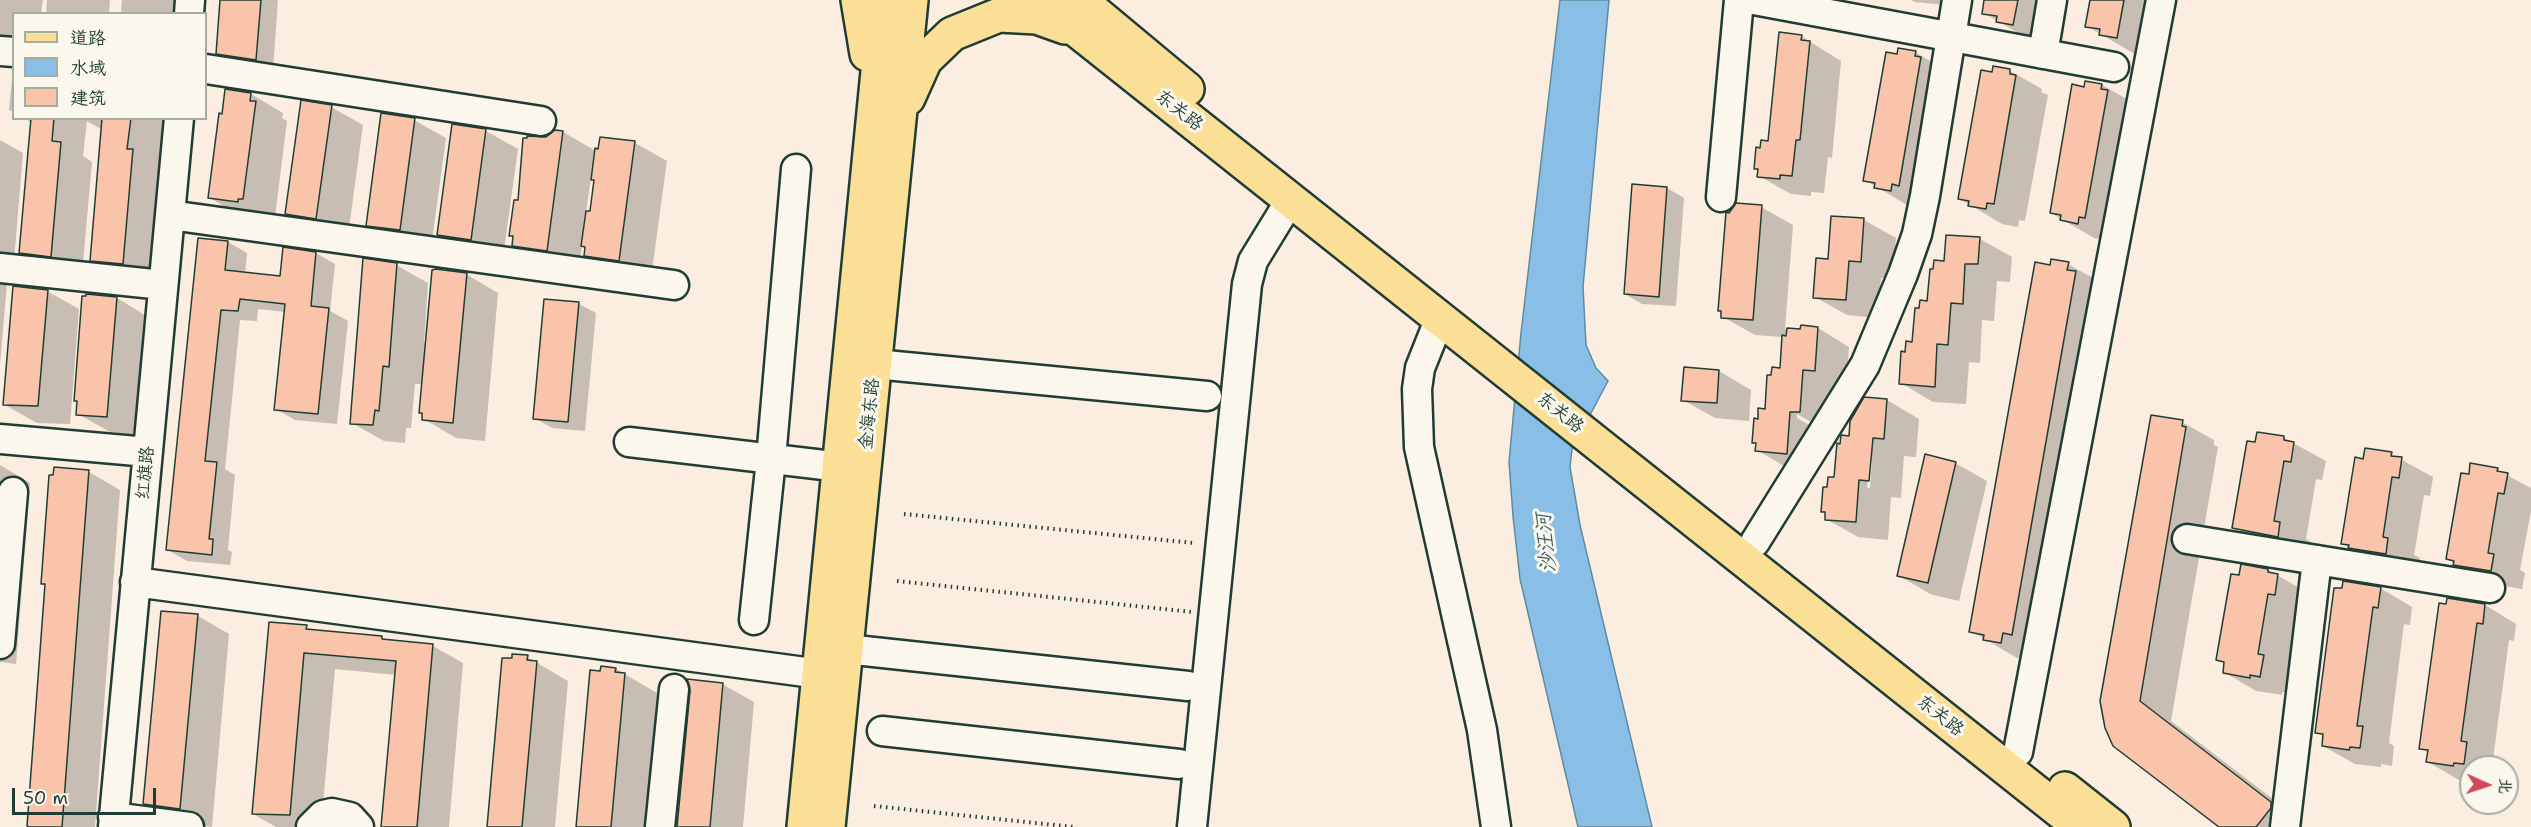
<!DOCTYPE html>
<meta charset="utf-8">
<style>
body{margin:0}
#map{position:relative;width:2531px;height:827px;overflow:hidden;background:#fbeddf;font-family:"Shantell Sans","LXGW WenKai TC",sans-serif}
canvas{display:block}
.legend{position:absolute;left:12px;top:12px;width:195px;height:108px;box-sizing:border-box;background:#fbf7ec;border:2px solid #a3ada2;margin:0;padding:8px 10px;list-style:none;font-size:18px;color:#1f3d34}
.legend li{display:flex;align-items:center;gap:12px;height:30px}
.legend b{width:30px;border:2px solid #a3ada2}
.north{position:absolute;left:2459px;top:755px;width:60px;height:60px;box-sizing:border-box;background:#fbf7ec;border:2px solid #a3ada2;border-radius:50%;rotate:93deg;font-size:16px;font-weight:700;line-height:24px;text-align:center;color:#1f3d34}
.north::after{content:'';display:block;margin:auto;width:21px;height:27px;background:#d1495b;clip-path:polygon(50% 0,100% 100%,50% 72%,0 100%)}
.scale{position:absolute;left:12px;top:788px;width:144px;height:27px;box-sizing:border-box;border:3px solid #1f3d34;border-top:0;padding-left:8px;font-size:18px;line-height:21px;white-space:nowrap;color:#1f3d34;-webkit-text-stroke:4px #fbf7ec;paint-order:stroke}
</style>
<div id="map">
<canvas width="2531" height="827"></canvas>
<ul class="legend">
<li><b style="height:8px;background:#fbdf96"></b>道路</li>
<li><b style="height:16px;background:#89bfe7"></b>水域</li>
<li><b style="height:16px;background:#f9c4aa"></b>建筑</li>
</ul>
<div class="north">北</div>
<div class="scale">50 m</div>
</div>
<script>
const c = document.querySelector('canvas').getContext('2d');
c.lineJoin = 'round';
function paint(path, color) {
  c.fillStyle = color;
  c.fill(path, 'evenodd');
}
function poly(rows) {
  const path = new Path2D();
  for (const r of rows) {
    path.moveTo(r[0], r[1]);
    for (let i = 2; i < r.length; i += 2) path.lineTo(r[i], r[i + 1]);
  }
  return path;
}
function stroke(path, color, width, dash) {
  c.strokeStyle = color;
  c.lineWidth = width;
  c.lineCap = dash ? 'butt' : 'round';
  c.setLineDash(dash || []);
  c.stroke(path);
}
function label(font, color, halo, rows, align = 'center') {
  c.font = font + ' "Shantell Sans","LXGW WenKai TC",sans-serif';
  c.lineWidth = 6;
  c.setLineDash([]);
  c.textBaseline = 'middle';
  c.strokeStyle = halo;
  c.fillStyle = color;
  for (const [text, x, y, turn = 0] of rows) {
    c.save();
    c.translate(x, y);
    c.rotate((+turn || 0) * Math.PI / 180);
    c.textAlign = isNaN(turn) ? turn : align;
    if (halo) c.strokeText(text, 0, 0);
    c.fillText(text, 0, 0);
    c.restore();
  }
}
const water = poly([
 [1560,0,1609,0,1583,287,1586,345,1596,368,1608,381,1572,449,1570,467,1580,525,1652,827,1578,827,1520,579,1513,516,1509,462,1521,333,1560,0]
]);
const shadow = poly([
 [0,0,43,0,41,14,14,14,14,51,0,43],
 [47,0,110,0,109,14,46,14],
 [122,0,182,0,180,14,121,14],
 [222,0,278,0,273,69,235,63,218,53],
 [1911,0,1946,0,1946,5,1915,2],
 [1986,0,2053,0,2045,43,2030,40,1984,13],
 [2092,0,2158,0,2149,55,2133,53,2087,26],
 [1801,36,1841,61,1832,158,1828,157,1824,193,1811,192,1811,196,1791,194,1759,176,1759,170,1755,168,1761,150,1770,142],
 [1915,52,1947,71,1923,208,1907,205,1865,180,1899,55],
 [13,70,14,70,14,112,9,110],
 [2010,71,2042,89,2041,92,2048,95,2025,221,2019,220,2018,227,2002,224,1960,199],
 [2102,85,2134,103,2109,241,2094,238,2051,213,2085,88],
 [251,94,283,113,282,118,287,121,275,217,241,216,210,198,224,115],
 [331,107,363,125,348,236,319,232,287,214],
 [24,118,164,118,159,166,164,169,155,282,124,278,92,260,103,130,87,121,83,156,92,162,82,274,52,271,21,253,32,123],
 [414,120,446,138,431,248,399,243,368,225],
 [486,131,518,149,503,257,471,253,439,235],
 [555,131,563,132,596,151,600,150,601,138,635,143,667,161,651,278,617,273,585,255,586,248,582,245,579,268,545,263,513,245,514,237,511,235,520,202,547,138],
 [591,178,596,181,591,213,586,212],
 [0,140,23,153,13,273,8,272,0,365],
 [1667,188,1684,198,1676,306,1642,304,1625,294],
 [1761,207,1793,225,1785,329,1802,331,1818,328,1849,347,1846,388,1823,429,1797,414,1797,418,1821,432,1818,471,1789,469,1757,450,1757,445,1753,442,1759,421,1766,410,1781,369,1783,337,1755,335,1723,317,1723,312,1719,310],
 [1832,217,1864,220,1896,238,1893,279,1881,278,1878,318,1847,315,1815,297,1829,261],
 [1980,239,2012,257,2010,282,1997,281,1994,321,1982,320,1980,363,1969,362,1966,404,1933,402,1901,383,1907,353,1914,343,1920,310,1928,302,1945,263],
 [228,242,247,253,245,274,282,278,285,249,316,253,335,264,330,311,348,321,337,424,295,420,276,409,286,312,258,309,257,321,240,320,225,469,235,475,228,550,232,552,230,565,187,561,168,550],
 [2068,264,2100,282,2033,661,2017,658,1971,631],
 [396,265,428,283,424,343,427,343,466,274,498,293,485,441,456,438,424,419,424,414,420,412,423,384,415,384,411,428,406,428,405,443,384,441,352,423],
 [47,291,79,309,70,424,37,423,5,405],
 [117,298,148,317,138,435,110,432,78,414,79,402,76,400],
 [546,300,579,304,596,313,585,431,552,428,535,418],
 [1719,371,1751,390,1749,421,1715,418,1683,400],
 [1887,400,1919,419,1916,457,1904,456,1901,498,1891,497,1888,540,1858,537,1826,519,1827,513,1823,511,1828,489,1835,479,1842,445],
 [1869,461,1872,461,1870,488,1867,488],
 [2182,422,2214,440,2214,445,2218,447,2171,721,2303,822,2302,827,2221,827,2115,745],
 [2284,438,2326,461,2322,480,2316,479,2306,539,2311,542,2309,554,2266,545,2234,527,2256,444],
 [2391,454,2433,477,2430,496,2424,495,2414,555,2420,558,2418,572,2382,566,2342,543,2364,460],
 [1955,463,1987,481,1959,601,1930,594,1898,575],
 [0,465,30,483,16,664,0,662],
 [2497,470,2531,488,2531,511,2520,570,2525,573,2522,589,2487,583,2448,559,2470,476],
 [89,472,120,490,95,827,31,827,46,585,42,583],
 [2268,570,2310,594,2292,694,2282,692,2282,695,2256,691,2224,672,2226,664,2218,659,2240,577],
 [2380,588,2412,607,2410,625,2404,624,2389,743,2394,746,2392,766,2381,764,2381,767,2355,764,2323,746,2325,737,2317,732],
 [2485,605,2516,624,2514,641,2509,640,2493,759,2498,762,2498,767,2471,767,2471,781,2459,780,2428,762,2429,753,2421,748],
 [198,616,229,634,212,827,177,822,145,803],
 [306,627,315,632,382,638,388,641,433,646,463,663,449,827,382,827,396,675,335,669,321,827,276,827,253,814],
 [527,657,568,681,555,827,488,827],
 [616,669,657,693,645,827,578,827,601,672],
 [722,684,754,702,743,827,678,827]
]);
const building = poly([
 [220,0,261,0,256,60,216,54,220,0],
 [1984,0,2018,0,2013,25,1996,22,1997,16,1982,14,1984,0],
 [2090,0,2124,0,2117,38,2099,35,2100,29,2085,27,2090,0],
 [1779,32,1802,35,1801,40,1810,41,1800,140,1796,140,1792,176,1780,175,1780,179,1757,177,1758,169,1754,169,1756,147,1760,148,1761,140,1768,141,1779,32],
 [1898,48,1916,51,1915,56,1921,57,1899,186,1892,184,1891,191,1874,188,1875,183,1863,181,1886,52,1897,54,1898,48],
 [1993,66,2010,69,2010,74,2016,75,1994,204,1987,203,1986,209,1968,206,1969,201,1958,199,1981,70,1992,72,1993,66],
 [2085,81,2102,84,2101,89,2108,90,2085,218,2079,217,2078,224,2060,220,2061,215,2050,213,2072,84,2084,87,2085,81],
 [225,89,251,93,250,101,256,101,243,199,238,199,238,202,208,198,219,113,222,114,225,89],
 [301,100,332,105,316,219,285,214,301,100],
 [381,113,415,118,400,230,366,226,381,113],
 [31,118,54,118,52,141,61,142,51,257,19,253,31,118],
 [102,118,131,118,127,149,133,149,123,264,90,261,102,118],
 [452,124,486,129,471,240,437,235,452,124],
 [555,130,563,131,547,251,512,246,513,236,509,236,514,200,518,200,523,138,527,138,527,136,546,137,555,130],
 [600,137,635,141,619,261,584,256,585,247,581,246,586,211,590,211,594,180,591,180,595,148,598,149,600,137],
 [1632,184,1667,187,1659,297,1624,294,1632,184],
 [1736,203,1762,205,1753,320,1721,318,1721,311,1718,311,1726,212,1729,213,1736,203],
 [1831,216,1864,218,1861,262,1849,261,1846,300,1813,298,1816,258,1828,259,1831,216],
 [1946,235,1980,237,1978,264,1965,264,1963,304,1951,303,1948,345,1937,344,1935,387,1899,384,1901,351,1905,352,1906,341,1912,342,1915,308,1919,308,1920,300,1927,301,1930,269,1933,269,1934,260,1944,261,1946,235],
 [198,238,228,241,225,270,280,276,283,247,316,252,311,306,329,308,318,414,274,410,285,304,240,299,238,311,221,310,205,461,217,462,209,539,213,539,212,555,166,550,198,238],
 [363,258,397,263,389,367,383,366,379,411,375,410,373,425,350,424,363,258],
 [2051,259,2069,262,2067,270,2076,271,2012,635,2003,633,2001,643,1983,640,1984,635,1969,632,2035,262,2050,265,2051,259],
 [436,269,467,273,453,423,422,420,422,413,419,413,432,270,436,269],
 [13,286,48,290,38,406,3,405,13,286],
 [86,294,117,297,107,417,76,415,77,401,74,401,82,296,86,296,86,294],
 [544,299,579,302,568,422,533,419,544,299],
 [1801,325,1818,327,1815,371,1803,370,1800,412,1790,412,1787,454,1755,451,1756,443,1752,443,1754,418,1758,419,1758,408,1765,409,1767,375,1771,375,1772,367,1780,368,1782,335,1786,336,1787,328,1800,329,1801,325],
 [1684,367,1719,370,1717,403,1681,401,1684,367],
 [1864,397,1887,399,1884,439,1873,438,1869,481,1859,480,1856,522,1825,520,1825,512,1821,512,1823,487,1827,487,1828,477,1834,477,1837,443,1840,444,1841,435,1849,436,1850,421,1864,397],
 [2151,415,2183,420,2182,426,2186,427,2140,701,2271,802,2271,808,2256,827,2219,827,2113,746,2105,728,2100,701,2151,415],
 [2257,432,2284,436,2284,440,2294,442,2291,462,2284,461,2274,521,2280,522,2278,537,2232,528,2247,441,2255,442,2257,432],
 [2365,448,2392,452,2391,456,2402,457,2399,478,2392,477,2383,537,2388,538,2386,554,2348,548,2349,545,2341,544,2355,457,2363,459,2365,448],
 [1925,454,1956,462,1928,583,1897,576,1925,454],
 [2470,463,2498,468,2497,471,2508,473,2504,494,2498,493,2488,553,2494,554,2491,571,2453,565,2454,561,2446,559,2461,473,2469,474,2470,463],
 [54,467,89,470,62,827,29,827,27,826,45,584,41,584,49,475,53,475,54,467],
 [2241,564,2268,569,2268,572,2278,574,2275,595,2268,594,2258,654,2264,655,2260,677,2250,675,2250,678,2223,673,2224,662,2216,660,2231,574,2239,575,2241,564],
 [2343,581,2381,587,2378,608,2373,607,2366,659,2357,726,2363,726,2360,748,2350,747,2349,750,2322,746,2323,734,2315,733,2334,588,2342,588,2343,581],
 [2447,598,2485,604,2483,624,2477,623,2461,741,2467,742,2464,764,2454,763,2453,766,2426,762,2428,750,2419,749,2439,603,2446,604,2447,598],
 [161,611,198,614,180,809,143,804,161,611],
 [269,622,307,625,306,629,382,636,382,639,433,644,417,827,381,827,396,661,304,653,290,815,252,814,269,622],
 [512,654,528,655,527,660,537,661,522,827,487,827,502,658,512,658,512,654],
 [601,666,616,668,615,672,625,673,611,827,576,827,590,670,600,671,601,666],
 [687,679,723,683,710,827,677,827,690,691,687,679]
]);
const path = poly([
 [904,514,1194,543],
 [897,581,1192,612],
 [874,806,1074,827]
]);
const minor = poly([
 [1754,0,2114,67],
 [189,14,190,0],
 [0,51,14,52],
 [2043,54,2052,0],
 [206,69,541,121],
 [1721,197,1739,0],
 [170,215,674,285],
 [0,268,163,285],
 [1440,318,1420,368,1417,389,1419,447,1482,730,1496,827],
 [875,364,1207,396],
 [0,439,148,452],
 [629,442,841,467],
 [2187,539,2490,588],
 [1755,542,1865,365,1903,274,1917,234,1925,196,1957,0],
 [135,582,820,674],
 [754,620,771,459,796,169],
 [0,644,13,492],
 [846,649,1188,686],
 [882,731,1179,764],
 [2018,752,2161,0],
 [113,817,189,827],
 [113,827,179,118],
 [311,827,323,815,332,813,350,817,359,827],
 [660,827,674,689],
 [1192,827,1247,284,1253,261,1291,199],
 [2285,827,2317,560]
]);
const major = poly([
 [858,0,867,54],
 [1039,0,2080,827],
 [1080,0,1187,89],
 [908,98,925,60,952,34,999,15,1037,17,1065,27],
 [2065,789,2113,827],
 [804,827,885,0],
 [828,827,911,0]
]);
const streetNames = [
 ["东关路",1179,111,38],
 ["东关路",1560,413,39],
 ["金海东路",870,414,-84],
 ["红旗路",146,473,-85],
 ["东关路",1940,716,39]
];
const waterNames = [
 ["沙汪河",1547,543,-96]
];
paint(water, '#89bfe7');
stroke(water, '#5f8b9f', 1.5);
paint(shadow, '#0003');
paint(building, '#f9c4aa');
stroke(building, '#1f3d34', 1.5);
stroke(minor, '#1f3d34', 33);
stroke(major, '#1f3d34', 38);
stroke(path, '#1f3d34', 4, [1.5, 4.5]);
stroke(minor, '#fbf7ec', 28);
stroke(major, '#fbdf96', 33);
label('18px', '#1f3d34', '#fbf7ec', streetNames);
label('italic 20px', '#3a5e61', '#fbf7ec', waterNames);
</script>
